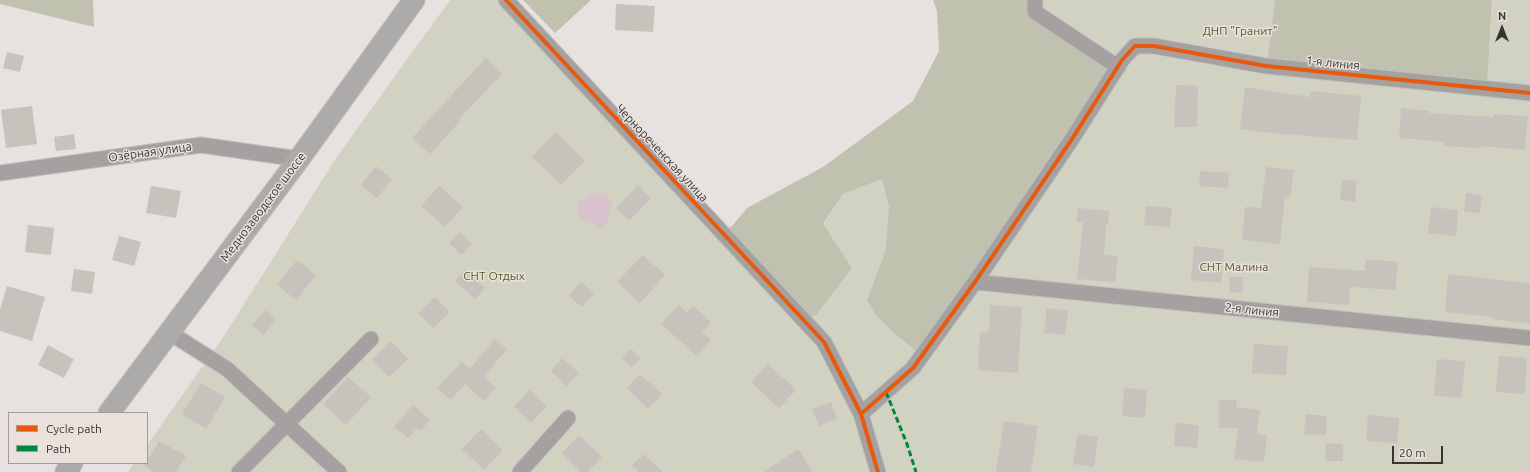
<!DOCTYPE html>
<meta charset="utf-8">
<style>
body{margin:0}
#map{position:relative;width:1530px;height:472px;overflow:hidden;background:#e7e2e0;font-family:Ubuntu,sans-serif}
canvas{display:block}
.legend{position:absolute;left:8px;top:412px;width:140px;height:52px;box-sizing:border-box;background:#eae1dd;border:1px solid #a29c99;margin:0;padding:5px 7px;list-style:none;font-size:12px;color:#373432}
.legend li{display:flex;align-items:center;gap:8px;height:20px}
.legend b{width:20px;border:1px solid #a29c99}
.north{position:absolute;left:1482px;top:8px;width:40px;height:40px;-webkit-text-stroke:3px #eae1dd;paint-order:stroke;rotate:0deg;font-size:11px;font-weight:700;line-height:16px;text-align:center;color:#373432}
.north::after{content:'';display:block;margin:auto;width:14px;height:18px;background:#373432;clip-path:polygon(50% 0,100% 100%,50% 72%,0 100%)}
.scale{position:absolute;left:1392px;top:446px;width:51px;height:18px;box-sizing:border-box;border:2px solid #373432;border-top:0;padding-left:5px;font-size:12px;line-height:14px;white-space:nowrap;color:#373432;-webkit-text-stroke:3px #eae1dd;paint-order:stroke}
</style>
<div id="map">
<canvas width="1530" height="472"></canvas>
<ul class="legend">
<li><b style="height:5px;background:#e8590c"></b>Cycle path</li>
<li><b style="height:5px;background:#00873e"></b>Path</li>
</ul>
<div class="north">N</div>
<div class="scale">20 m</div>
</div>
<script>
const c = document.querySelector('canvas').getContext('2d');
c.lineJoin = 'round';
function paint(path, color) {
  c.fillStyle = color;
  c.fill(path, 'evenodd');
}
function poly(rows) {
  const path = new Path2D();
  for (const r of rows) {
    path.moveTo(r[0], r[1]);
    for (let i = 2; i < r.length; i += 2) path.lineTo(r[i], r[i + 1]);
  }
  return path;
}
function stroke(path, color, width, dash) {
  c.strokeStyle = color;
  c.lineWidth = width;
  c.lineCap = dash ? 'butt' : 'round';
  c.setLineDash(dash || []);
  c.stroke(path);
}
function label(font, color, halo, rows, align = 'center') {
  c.font = font + ' Ubuntu,sans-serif';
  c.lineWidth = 3;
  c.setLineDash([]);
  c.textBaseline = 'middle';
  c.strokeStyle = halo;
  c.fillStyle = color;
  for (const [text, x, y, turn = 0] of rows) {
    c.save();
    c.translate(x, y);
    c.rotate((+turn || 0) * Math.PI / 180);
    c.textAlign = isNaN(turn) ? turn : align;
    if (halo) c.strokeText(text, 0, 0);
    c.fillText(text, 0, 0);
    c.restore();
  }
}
const green = poly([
 [450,0,508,0,802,319,852,268,823,225,843,194,882,179,889,207,885,252,867,300,875,314,896,335,916,351,1059,28,1035,0,1275,0,1267,64,1487,87,1492,0,1530,0,1530,472,128,472,134,463,147,463,147,445,222,339,338,155]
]);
const forest = poly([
 [0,0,93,0,94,27,0,4],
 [523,0,591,0,555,33],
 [933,0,1035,0,1035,12,1116,68,1076,132,916,351,896,335,875,314,867,300,885,252,889,207,882,179,843,194,823,224,852,268,816,315,802,319,721,232,732,226,747,208,823,167,913,101,939,51,937,11],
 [1275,0,1492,0,1487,87,1267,64]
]);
const water = poly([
 [599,192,607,195,612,203,607,222,600,228,595,223,586,221,579,217,577,210,578,202]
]);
const building = poly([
 [616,4,655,6,653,32,615,30],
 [7,52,24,56,20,72,3,68],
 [486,58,502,74,459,119,461,120,430,154,412,138],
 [1176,85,1198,86,1197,127,1174,127],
 [1245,87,1310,97,1311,91,1361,96,1357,140,1285,134,1285,135,1240,129],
 [32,106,37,144,6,148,1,110],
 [1401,108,1429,111,1429,113,1494,117,1494,114,1528,116,1525,150,1480,146,1480,148,1444,146,1444,142,1399,138],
 [556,132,585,161,561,185,532,157],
 [74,134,76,149,56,151,54,137],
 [376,166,392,179,377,198,361,185],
 [1266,167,1294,170,1290,197,1285,197,1280,244,1242,240,1245,207,1261,208],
 [1200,171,1229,173,1228,188,1199,186],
 [1342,180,1357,181,1355,202,1340,200],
 [638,185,651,198,629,221,616,208],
 [151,186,181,191,176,218,146,213],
 [439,186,463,207,445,227,421,206],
 [1466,193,1482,195,1480,213,1464,212],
 [1146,206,1172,208,1170,227,1144,225],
 [1431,207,1458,210,1456,236,1428,233],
 [1078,208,1109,211,1108,225,1106,224,1104,255,1118,256,1115,282,1077,279,1083,223,1077,222],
 [28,225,54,228,51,255,25,252],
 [460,232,472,244,461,255,449,243],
 [119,236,141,242,134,266,112,260],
 [1194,246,1224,249,1221,283,1191,280],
 [643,255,665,275,640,303,617,282],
 [1366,259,1398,262,1395,290,1350,287,1349,305,1307,302,1309,267,1365,271],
 [297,260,316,275,296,300,277,285],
 [74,269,95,272,92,294,71,291],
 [465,270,485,288,475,299,455,281],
 [1448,274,1530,283,1530,324,1493,319,1493,317,1445,312],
 [1229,277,1243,277,1243,292,1230,293],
 [581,282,594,294,582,307,569,296],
 [7,286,45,297,32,341,0,331,0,310],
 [435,297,450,312,433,328,418,313],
 [679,305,687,313,693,306,711,322,702,333,711,340,697,356,661,324],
 [990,305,1022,307,1018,373,978,370,980,333,989,331],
 [1047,308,1068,311,1065,335,1044,333],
 [266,310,276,320,263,335,252,325],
 [495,339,507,349,484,377,496,388,484,401,465,384,451,400,437,388,462,362,470,369],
 [391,341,408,359,389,377,372,360],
 [1254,344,1288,346,1286,375,1252,373],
 [48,345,74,359,64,378,38,365],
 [631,349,641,358,632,367,622,358],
 [1499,356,1527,358,1525,394,1496,392],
 [562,358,579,373,567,386,551,371],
 [1437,359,1465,361,1462,398,1434,396],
 [768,364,796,390,779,408,751,382],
 [640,374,662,394,648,409,627,388],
 [348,377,371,397,346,425,323,404],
 [201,383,225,397,206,429,182,414],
 [1124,388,1147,390,1145,418,1122,416],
 [529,390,547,406,531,423,514,407],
 [1219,400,1237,400,1236,407,1260,410,1257,434,1267,435,1264,462,1234,459,1238,428,1219,428],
 [831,402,837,418,819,426,812,409],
 [413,405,430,420,420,431,417,428,408,438,394,427],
 [1306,414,1327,416,1326,435,1304,434],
 [1368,415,1399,418,1397,443,1366,441],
 [1004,421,1038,426,1031,472,996,472],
 [1176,423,1199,425,1197,448,1174,446],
 [481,429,503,450,484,470,462,449],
 [1078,434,1098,437,1094,467,1073,464],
 [579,435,602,457,587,472,581,472,562,453],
 [159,441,186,456,176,472,154,472,144,466,147,463,147,461],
 [1326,443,1343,444,1343,461,1325,461],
 [798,449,813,472,764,472],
 [643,454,663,472,639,472,632,466]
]);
const street = poly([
 [506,0,824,342,861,414,878,472],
 [1035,0,1035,12,1118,67],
 [0,173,201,145,299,159],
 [975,282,1530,338],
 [170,333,227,369,339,472],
 [861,414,913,368,975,282,1072,139,1122,60,1135,46,1154,46,1266,66,1530,93],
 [239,472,371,339],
 [520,472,568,418]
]);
const secondary = poly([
 [109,413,299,159,414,0],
 [66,472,72,463]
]);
const quiet = poly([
 [886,392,907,444,916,472]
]);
const cycleway = poly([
 [506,0,824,342,861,414,878,472],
 [861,414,913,368,975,282,1072,139,1122,60,1135,46,1154,46,1266,66,1530,93]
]);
const parkNames = [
 ["ДНП \"Гранит\"",1240,31],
 ["СНТ Малина",1234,267],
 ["СНТ Отдых",494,276]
];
const streetNames = [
 ["1-я линия",1333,63,6],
 ["Озёрная улица",150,152,-8],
 ["Чернореченская улица",662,153,47],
 ["Меднозаводское шоссе",263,207,-53],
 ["2-я линия",1252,310,6]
];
paint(green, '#d2d2c3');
paint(forest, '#c0c1ae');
paint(water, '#dac1ce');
paint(building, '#c7c2bb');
stroke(street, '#c3c0be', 17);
stroke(secondary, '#c3c0be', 23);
stroke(street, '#a4a1a0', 15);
stroke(secondary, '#adaba9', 21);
stroke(quiet, '#00873e', 3, [6, 3]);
stroke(cycleway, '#e8590c', 4);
label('12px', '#565c26', '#eae1dd', parkNames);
label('12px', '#373432', '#eae1dd', streetNames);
</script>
